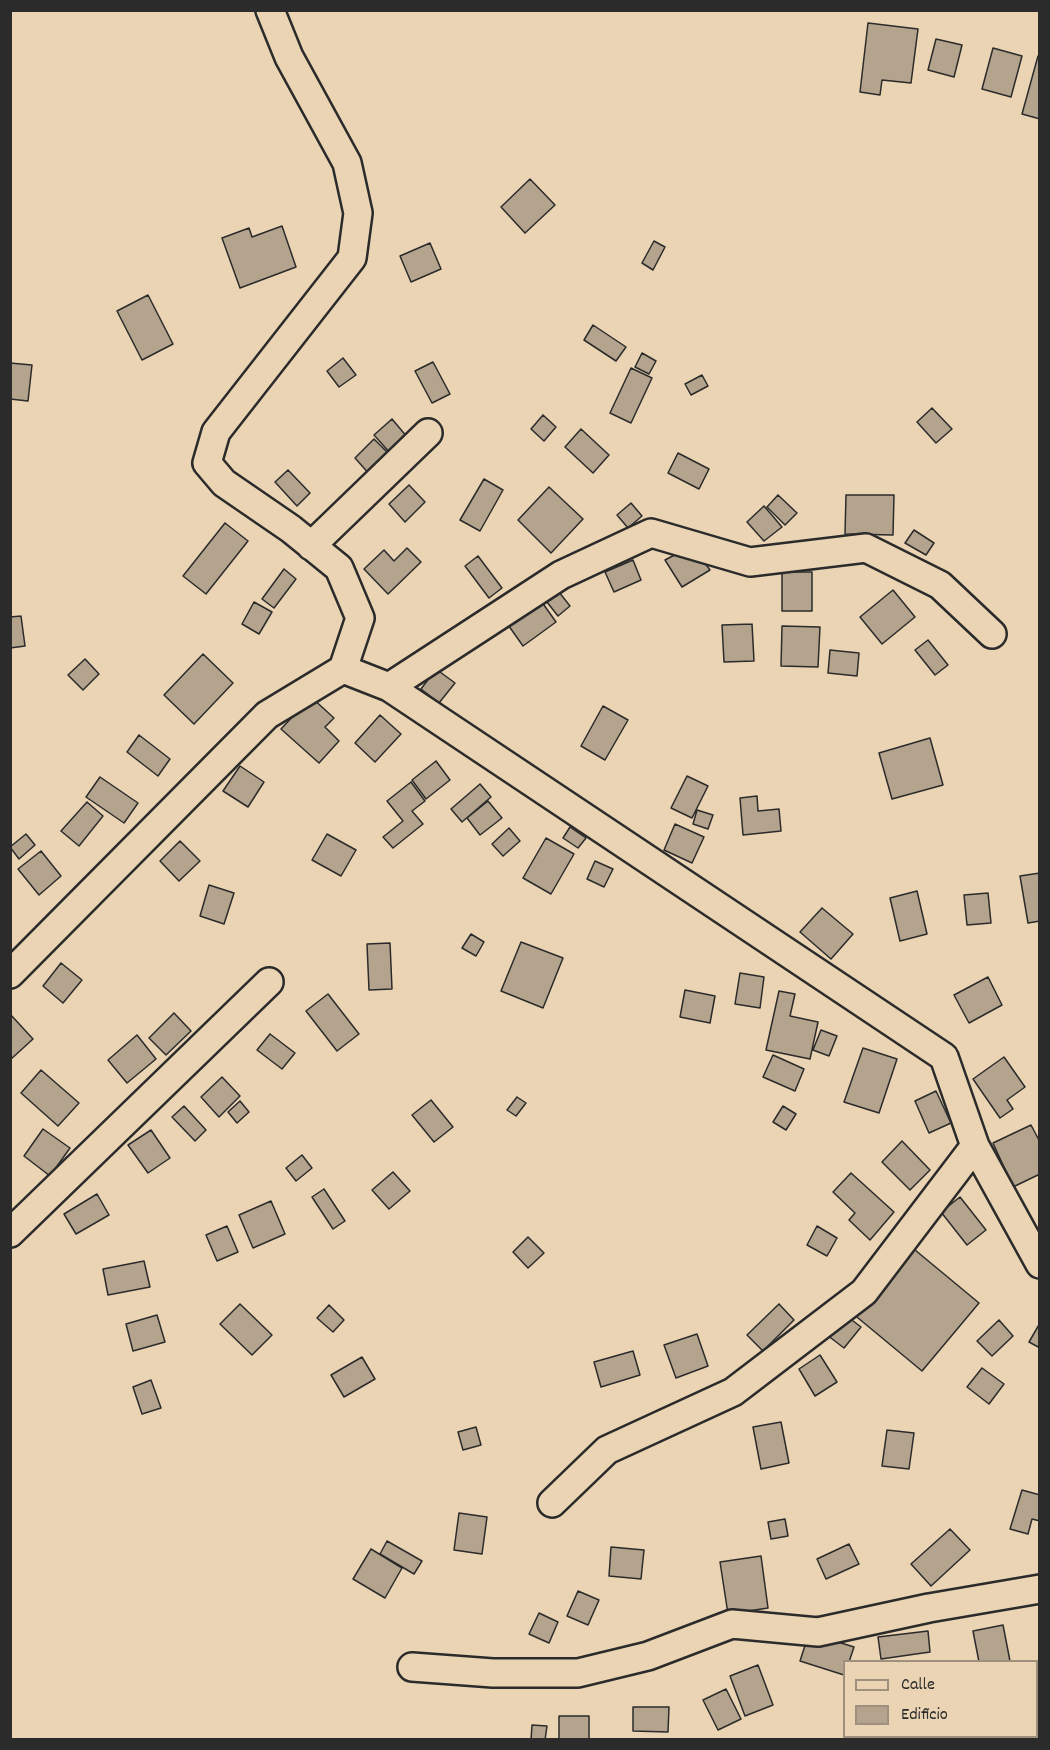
<!DOCTYPE html>
<style>
body{margin:0}
#map{position:relative;width:1050px;height:1750px;overflow:hidden;background:#ead4b3;font-family:Dekko,sans-serif}
canvas{display:block}
.frame{position:absolute;inset:0;border:12px solid #2b2b2b;pointer-events:none}
.legend{position:absolute;left:843px;top:1660px;width:195px;height:78px;box-sizing:border-box;background:#ead4b3;border:2px solid #9e907d;margin:0;padding:8px 10px;list-style:none;font-size:18px;color:#2b2b2b}
.legend li{display:flex;align-items:center;gap:12px;height:30px}
.legend b{width:30px;border:2px solid #9e907d}
</style>
<div id="map">
<canvas width="1050" height="1750"></canvas>
<div class="frame"></div>
<ul class="legend">
<li><b style="height:8px;background:#ead4b3"></b>Calle</li>
<li><b style="height:16px;background:#b5a48d"></b>Edificio</li>
</ul>
</div>
<script>
const c = document.querySelector('canvas').getContext('2d');
c.lineJoin = 'round';
function paint(path, color) {
  c.fillStyle = color;
  c.fill(path, 'evenodd');
}
function poly(rows) {
  const path = new Path2D();
  for (const r of rows) {
    path.moveTo(r[0], r[1]);
    for (let i = 2; i < r.length; i += 2) path.lineTo(r[i], r[i + 1]);
  }
  return path;
}
function stroke(path, color, width, dash) {
  c.strokeStyle = color;
  c.lineWidth = width;
  c.lineCap = dash ? 'butt' : 'round';
  c.setLineDash(dash || []);
  c.stroke(path);
}
const building = poly([
 [868,23,918,29,911,83,882,80,880,95,860,92,868,23],
 [936,39,962,45,954,77,928,70,936,39],
 [993,48,1022,56,1011,97,982,89,993,48],
 [1038,56,1040,57,1040,119,1022,114,1038,56],
 [530,179,555,205,525,233,501,207,530,179],
 [282,226,296,267,240,288,222,238,249,228,252,237,282,226],
 [654,241,665,247,653,270,642,263,654,241],
 [430,243,441,269,411,282,400,256,430,243],
 [148,295,173,344,142,360,117,311,148,295],
 [593,325,626,347,616,361,584,340,593,325],
 [642,353,656,361,649,374,635,367,642,353],
 [343,358,356,375,339,387,327,371,343,358],
 [433,362,450,394,432,403,415,371,433,362],
 [10,363,32,365,28,401,10,399,10,363],
 [631,368,652,378,631,423,610,413,631,368],
 [702,375,708,386,691,395,685,384,702,375],
 [932,408,952,429,936,443,917,422,932,408],
 [543,415,556,427,544,441,531,429,543,415],
 [392,419,408,438,391,454,374,435,392,419],
 [581,429,609,455,593,473,565,447,581,429],
 [374,439,391,456,371,476,355,458,374,439],
 [678,453,709,469,699,489,668,473,678,453],
 [288,470,310,493,297,506,275,482,288,470],
 [484,479,503,490,480,531,460,520,484,479],
 [409,485,425,502,405,522,389,504,409,485],
 [549,487,583,519,551,553,518,520,549,487],
 [778,495,797,513,785,525,767,507,778,495],
 [846,495,894,495,893,535,845,534,846,495],
 [631,503,642,516,628,528,617,515,631,503],
 [764,506,782,527,764,541,747,522,764,506],
 [225,523,248,541,206,594,183,576,225,523],
 [914,530,934,543,926,555,905,543,914,530],
 [407,548,421,562,388,594,364,569,384,550,394,561,407,548],
 [680,552,697,552,710,570,682,587,665,560,680,552],
 [478,556,502,588,489,598,465,566,478,556],
 [633,560,641,580,614,592,605,572,633,560],
 [284,569,296,579,274,608,262,599,284,569],
 [782,572,812,572,812,611,782,611,782,572],
 [555,587,570,606,558,616,543,597,555,587],
 [893,590,915,617,882,644,860,617,893,590],
 [539,598,556,622,523,646,506,622,539,598],
 [254,602,272,612,259,634,242,624,254,602],
 [21,616,25,646,10,648,10,617,21,616],
 [752,624,754,661,724,662,722,625,752,624],
 [782,626,820,627,818,667,781,666,782,626],
 [928,640,948,665,935,675,915,650,928,640],
 [830,650,859,653,857,676,828,673,830,650],
 [203,654,233,683,194,724,164,695,203,654],
 [85,659,99,674,83,690,68,675,85,659],
 [436,669,455,683,439,703,421,689,436,669],
 [311,697,334,718,325,727,339,741,319,763,281,729,311,697],
 [603,706,628,720,605,760,581,746,603,706],
 [380,715,401,734,375,762,355,743,380,715],
 [139,735,170,759,158,776,127,752,139,735],
 [930,738,943,785,892,799,879,753,930,738],
 [436,761,450,780,426,799,412,780,436,761],
 [240,766,264,782,248,807,223,791,240,766],
 [687,776,708,786,692,818,671,808,687,776],
 [100,777,138,803,124,823,86,797,100,777],
 [411,782,425,801,412,811,423,824,393,848,383,837,403,821,387,801,411,782],
 [480,784,491,797,462,822,451,809,480,784],
 [757,796,758,811,779,809,781,831,743,835,740,798,757,796],
 [488,801,502,818,480,835,467,818,488,801],
 [87,802,103,816,79,846,61,831,87,802],
 [697,810,713,815,708,829,693,824,697,810],
 [675,824,704,837,692,863,664,850,675,824],
 [570,827,586,838,578,848,563,838,570,827],
 [509,828,520,841,503,856,492,844,509,828],
 [26,834,35,845,19,859,10,847,26,834],
 [327,834,356,850,341,876,312,860,327,834],
 [546,838,574,854,551,894,523,878,546,838],
 [180,841,200,861,179,881,160,861,180,841],
 [41,851,61,876,39,895,18,869,41,851],
 [595,861,613,869,604,887,587,879,595,861],
 [1040,873,1040,921,1028,923,1020,876,1040,873],
 [209,885,234,893,224,924,200,916,209,885],
 [917,891,927,934,900,941,890,898,917,891],
 [988,893,991,923,967,925,964,895,988,893],
 [822,908,853,934,831,959,800,932,822,908],
 [471,934,484,942,476,956,462,948,471,934],
 [521,942,563,958,543,1008,501,991,521,942],
 [390,943,392,989,369,990,367,944,390,943],
 [61,963,82,980,63,1003,43,986,61,963],
 [740,973,764,977,760,1008,735,1004,740,973],
 [988,977,1002,1005,969,1023,954,995,988,977],
 [685,990,715,996,710,1023,680,1017,685,990],
 [779,991,795,994,790,1016,818,1022,810,1059,766,1050,779,991],
 [328,994,359,1034,337,1051,306,1011,328,994],
 [174,1013,191,1031,166,1055,149,1038,174,1013],
 [10,1014,33,1039,10,1060,10,1014],
 [821,1030,837,1036,829,1056,813,1050,821,1030],
 [270,1034,295,1053,282,1069,257,1050,270,1034],
 [137,1035,156,1059,127,1083,108,1060,137,1035],
 [863,1048,897,1059,879,1113,844,1102,863,1048],
 [773,1055,804,1069,795,1091,763,1077,773,1055],
 [1004,1057,1025,1087,1007,1100,1013,1109,1000,1118,973,1079,1004,1057],
 [41,1070,79,1103,58,1126,21,1093,41,1070],
 [222,1077,240,1096,219,1117,201,1097,222,1077],
 [936,1091,951,1123,929,1133,915,1101,936,1091],
 [517,1097,526,1103,516,1116,507,1110,517,1097],
 [431,1100,453,1127,434,1142,412,1115,431,1100],
 [240,1101,249,1112,237,1123,228,1112,240,1101],
 [184,1106,206,1130,195,1141,172,1117,184,1106],
 [783,1106,796,1114,786,1130,773,1122,783,1106],
 [1031,1125,1040,1142,1040,1174,1013,1187,993,1143,1031,1125],
 [43,1129,70,1148,50,1176,24,1156,43,1129],
 [151,1130,170,1158,148,1173,128,1145,151,1130],
 [902,1141,930,1170,910,1190,882,1162,902,1141],
 [302,1155,312,1168,296,1181,286,1168,302,1155],
 [393,1172,410,1191,389,1209,372,1190,393,1172],
 [851,1173,894,1212,870,1240,849,1220,855,1213,833,1192,851,1173],
 [324,1189,345,1221,333,1229,312,1197,324,1189],
 [97,1194,109,1215,76,1234,64,1214,97,1194],
 [960,1197,986,1230,967,1245,941,1212,960,1197],
 [271,1201,285,1234,253,1248,239,1215,271,1201],
 [227,1226,238,1252,217,1261,206,1235,227,1226],
 [817,1226,837,1238,827,1256,807,1245,817,1226],
 [528,1237,544,1253,528,1268,513,1252,528,1237],
 [909,1245,979,1303,922,1371,852,1313,909,1245],
 [144,1261,150,1287,108,1295,103,1269,144,1261],
 [240,1304,272,1335,252,1355,220,1324,240,1304],
 [779,1304,794,1320,763,1351,747,1335,779,1304],
 [329,1305,344,1320,333,1332,317,1318,329,1305],
 [844,1314,861,1327,844,1348,827,1335,844,1314],
 [157,1315,165,1342,133,1351,126,1324,157,1315],
 [999,1320,1013,1336,992,1356,977,1341,999,1320],
 [1040,1323,1040,1348,1029,1342,1040,1323],
 [697,1334,708,1366,676,1378,664,1345,697,1334],
 [633,1351,640,1375,601,1387,594,1362,633,1351],
 [820,1355,837,1382,815,1396,799,1369,820,1355],
 [362,1357,375,1379,344,1397,331,1375,362,1357],
 [982,1368,1004,1384,989,1404,967,1387,982,1368],
 [151,1380,161,1408,142,1414,133,1387,151,1380],
 [781,1422,789,1463,761,1469,753,1427,781,1422],
 [476,1427,481,1445,463,1450,458,1432,476,1427],
 [887,1430,914,1433,909,1469,882,1466,887,1430],
 [1022,1490,1040,1495,1040,1521,1032,1519,1028,1534,1010,1529,1022,1490],
 [459,1513,487,1517,482,1554,454,1550,459,1513],
 [785,1519,788,1536,771,1539,768,1522,785,1519],
 [950,1529,970,1550,931,1586,911,1564,950,1529],
 [387,1541,422,1561,414,1574,380,1554,387,1541],
 [849,1544,859,1564,826,1579,817,1559,849,1544],
 [611,1547,644,1550,641,1579,609,1576,611,1547],
 [371,1549,402,1568,385,1598,353,1579,371,1549],
 [761,1556,768,1608,728,1614,720,1562,761,1556],
 [578,1591,599,1600,588,1625,567,1616,578,1591],
 [539,1613,558,1622,549,1643,529,1634,539,1613],
 [1003,1625,1010,1661,979,1662,973,1631,1003,1625],
 [928,1631,930,1652,881,1659,878,1637,928,1631],
 [809,1633,854,1647,849,1662,844,1662,844,1675,800,1661,809,1633],
 [758,1665,773,1705,745,1716,730,1676,758,1665],
 [726,1689,741,1719,718,1730,703,1700,726,1689],
 [633,1707,669,1707,668,1732,633,1731,633,1707],
 [559,1716,589,1716,589,1740,559,1740,559,1716],
 [532,1725,547,1726,545,1740,531,1740,532,1725]
]);
const minor = poly([
 [270,10,289,57,347,163,358,213,352,258,216,432,207,463,224,483,291,529,339,568,360,618,343,669],
 [311,546,428,433],
 [389,687,561,575,651,533,750,562,866,548,940,585,992,634],
 [10,974,267,715,343,669,389,687,944,1057,975,1146,1040,1264],
 [10,1233,269,982],
 [552,1503,607,1450,733,1392,864,1292,975,1146],
 [412,1667,493,1673,578,1673,648,1656,732,1624,818,1632,929,1608,1040,1589]
]);
paint(building, '#b5a48d');
stroke(building, '#2b2b2b', 1.5);
stroke(minor, '#2b2b2b', 32);
stroke(minor, '#ead4b3', 27);
</script>
